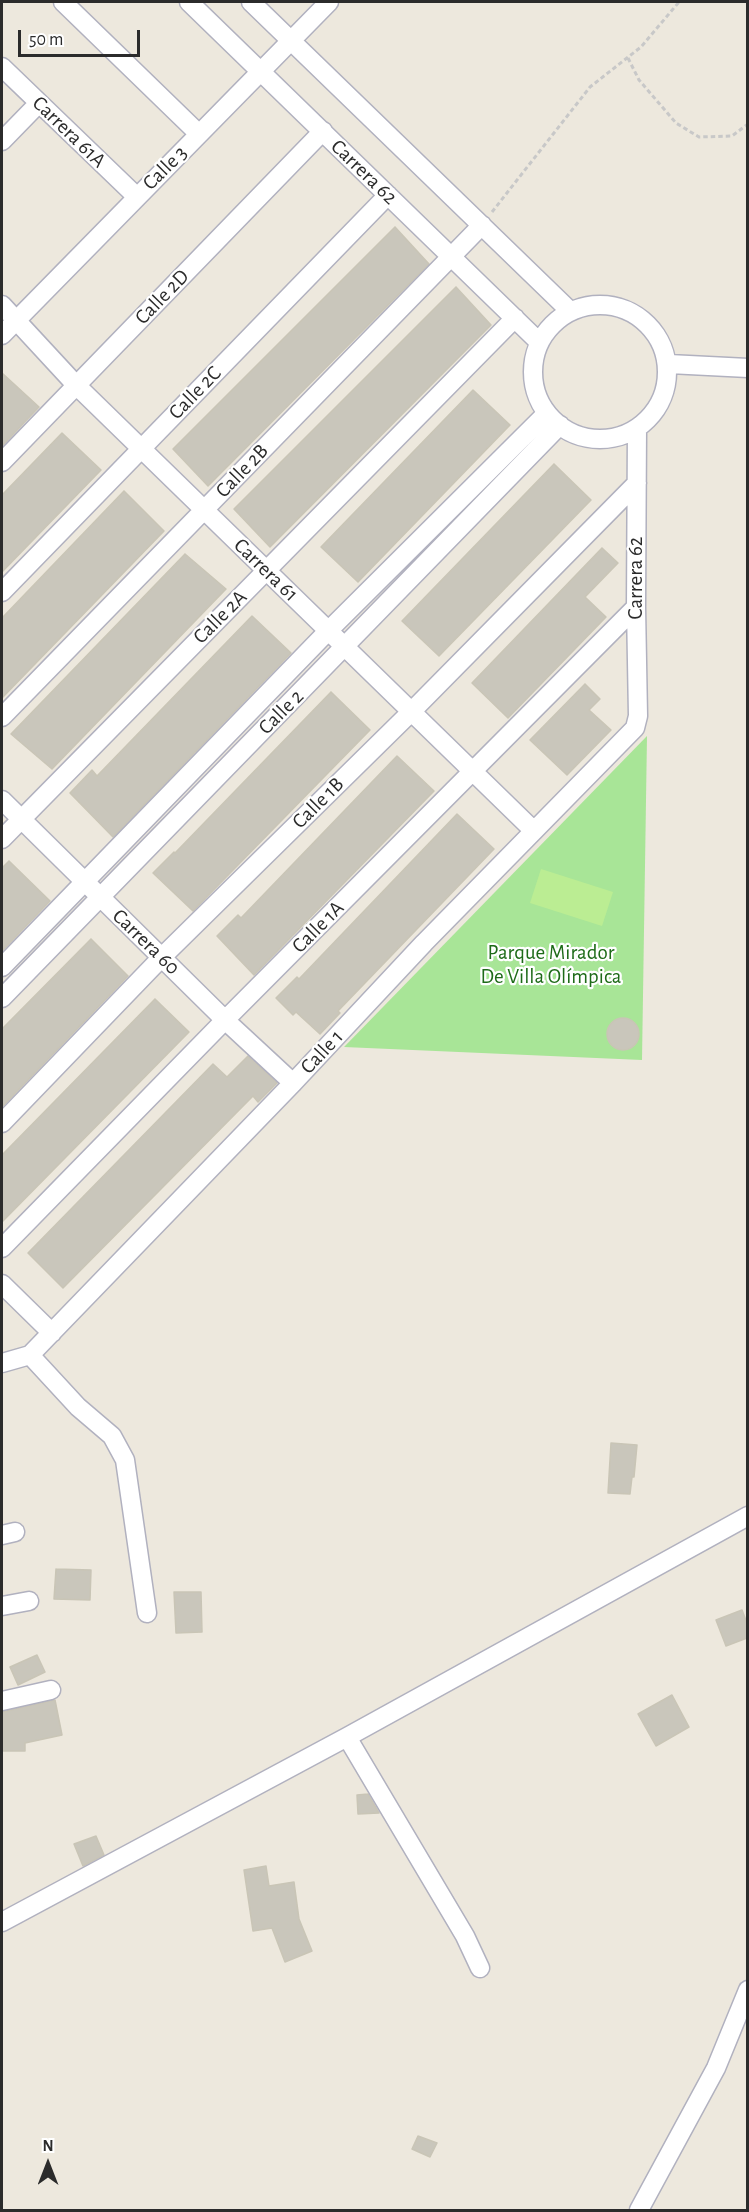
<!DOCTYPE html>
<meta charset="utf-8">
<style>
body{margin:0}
#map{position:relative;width:749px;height:2212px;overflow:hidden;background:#ede8dd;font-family:"Alegreya Sans",sans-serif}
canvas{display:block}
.frame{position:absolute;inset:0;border:3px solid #2b2b2b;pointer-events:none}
.north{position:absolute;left:18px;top:2134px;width:60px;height:60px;-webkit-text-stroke:4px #fff;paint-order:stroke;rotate:0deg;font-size:16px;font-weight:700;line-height:24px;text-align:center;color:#2b2b2b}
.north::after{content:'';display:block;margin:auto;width:21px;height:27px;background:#2b2b2b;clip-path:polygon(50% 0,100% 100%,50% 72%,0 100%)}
.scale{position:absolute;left:18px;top:30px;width:122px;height:27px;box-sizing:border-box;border:3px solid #2b2b2b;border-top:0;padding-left:8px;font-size:18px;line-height:21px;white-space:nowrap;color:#2b2b2b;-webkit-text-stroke:4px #fff;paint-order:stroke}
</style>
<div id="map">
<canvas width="749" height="2212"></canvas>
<div class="frame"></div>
<div class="north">N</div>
<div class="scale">50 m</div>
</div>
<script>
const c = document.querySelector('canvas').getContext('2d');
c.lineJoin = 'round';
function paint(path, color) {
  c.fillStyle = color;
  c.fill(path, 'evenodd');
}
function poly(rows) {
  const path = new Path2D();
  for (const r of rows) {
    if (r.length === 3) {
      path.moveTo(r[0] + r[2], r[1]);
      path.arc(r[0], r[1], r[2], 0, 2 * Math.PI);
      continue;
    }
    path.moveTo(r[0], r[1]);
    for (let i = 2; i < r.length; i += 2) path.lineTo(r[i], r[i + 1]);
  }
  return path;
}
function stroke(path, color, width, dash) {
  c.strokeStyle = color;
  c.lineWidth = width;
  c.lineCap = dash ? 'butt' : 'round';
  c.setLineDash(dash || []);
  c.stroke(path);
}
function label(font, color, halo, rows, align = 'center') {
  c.font = font + ' "Alegreya Sans",sans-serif';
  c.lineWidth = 4.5;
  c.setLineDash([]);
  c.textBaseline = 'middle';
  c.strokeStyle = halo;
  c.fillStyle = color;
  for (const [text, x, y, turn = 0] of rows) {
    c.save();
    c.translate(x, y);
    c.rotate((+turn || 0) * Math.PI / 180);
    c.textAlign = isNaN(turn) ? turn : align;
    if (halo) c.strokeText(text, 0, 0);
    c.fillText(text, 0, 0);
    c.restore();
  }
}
const green = poly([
 [647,736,642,1060,344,1047]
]);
const pitch = poly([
 [541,869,613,892,602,926,530,903]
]);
const building = poly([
 [395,227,429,264,208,486,173,449,395,227],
 [456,287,491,325,270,547,234,509,456,287],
 [2,373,39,407,2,446,2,373],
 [473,390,510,425,358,582,321,547,473,390],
 [62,433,101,470,2,572,2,495,62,433],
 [554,464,591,500,439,656,402,621,554,464],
 [124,491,164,531,2,698,2,618,124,491],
 [602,548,618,563,585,597,606,617,508,718,472,683,602,548],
 [185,554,226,589,52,769,11,734,185,554],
 [252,616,291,653,113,837,70,793,92,770,97,776,252,616],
 [585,684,600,699,589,710,611,730,567,775,530,740,585,684],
 [331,692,370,730,193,911,153,873,174,852,175,853,331,692],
 [397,756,434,791,254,975,217,936,238,915,241,918,397,756],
 [457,814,494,849,338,1011,340,1013,320,1034,296,1012,293,1015,276,998,297,977,299,979,457,814],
 [9,861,50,901,2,951,2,868,9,861],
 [91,939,128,976,2,1107,2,1029,91,939],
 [155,999,189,1032,2,1222,2,1155,155,999],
 [623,1034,16],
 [248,1056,277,1083,258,1102,253,1096,63,1288,28,1253,213,1064,227,1077,248,1056],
 [611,1443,637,1445,634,1477,632,1477,630,1494,608,1493,611,1443],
 [56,1569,91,1570,90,1600,54,1599,56,1569],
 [174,1592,201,1592,202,1632,176,1633,174,1592],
 [742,1610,747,1623,747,1638,726,1646,716,1620,742,1610],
 [37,1655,45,1672,18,1685,10,1667,37,1655],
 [672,1695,689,1727,656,1746,638,1714,672,1695],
 [55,1700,62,1735,25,1743,25,1751,2,1751,2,1712,55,1700],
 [368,1794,379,1813,358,1814,357,1795,368,1794],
 [96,1836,104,1855,83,1866,74,1844,96,1836],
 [266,1866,269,1886,294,1882,299,1919,312,1951,285,1962,272,1928,253,1931,244,1870,266,1866],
 [418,2136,437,2143,430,2157,412,2149,418,2136]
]);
const path = poly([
 [628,58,639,80,676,123,699,137,732,136,748,124],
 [492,212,590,87,641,47,679,2]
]);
const minor = poly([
 [63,2,199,134],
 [189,2,539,342],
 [251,2,570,311],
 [2,67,137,197],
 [2,141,39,103],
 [2,305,76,385,534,831],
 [600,372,67],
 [2,335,329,2],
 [669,364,748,368],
 [2,462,323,131],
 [2,592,388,195],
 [2,717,482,225],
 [2,800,225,1020,293,1083],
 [2,839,515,318],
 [2,967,328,631,547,413],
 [2,998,560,425],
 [2,1123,162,957,411,712,637,483],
 [2,1248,225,1020,636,607],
 [2,1284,52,1333],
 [30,1355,78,1407,112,1436,125,1460,147,1613],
 [2,1363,30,1355,293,1083,424,943,635,728,638,716,636,607,637,428],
 [2,1535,15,1532],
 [2,1606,29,1601],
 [2,1701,51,1690],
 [347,1737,465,1936,480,1968],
 [2,1922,347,1737,748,1516],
 [639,2210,716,2068,748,1990]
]);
const streetNames = [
 ["Carrera 61A",69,132,44],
 ["Calle 3",165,168,-45],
 ["Carrera 62",364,172,44],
 ["Calle 2D",162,297,-46],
 ["Calle 2C",195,393,-46],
 ["Calle 2B",242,471,-46],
 ["Carrera 61",266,570,44],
 ["Carrera 62",636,578,-90],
 ["Calle 2A",220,617,-45],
 ["Calle 2",281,712,-45],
 ["Calle 1B",318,803,-45],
 ["Calle 1A",318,927,-45],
 ["Carrera 60",146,942,44],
 ["Calle 1",322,1052,-47]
];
const parkNames = [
 ["Parque Mirador",551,953],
 ["De Villa Olímpica",551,977]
];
paint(green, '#a8e597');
paint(pitch, '#bbed93');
paint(building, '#c9c6bb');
stroke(building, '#c9c5b6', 1.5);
stroke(minor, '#b1b1bf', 21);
stroke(path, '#c8c8c8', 3, [4.5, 3]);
stroke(minor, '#fff', 18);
label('21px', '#2b2b2b', '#fff', streetNames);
label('21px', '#1e6b18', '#fff', parkNames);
</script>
